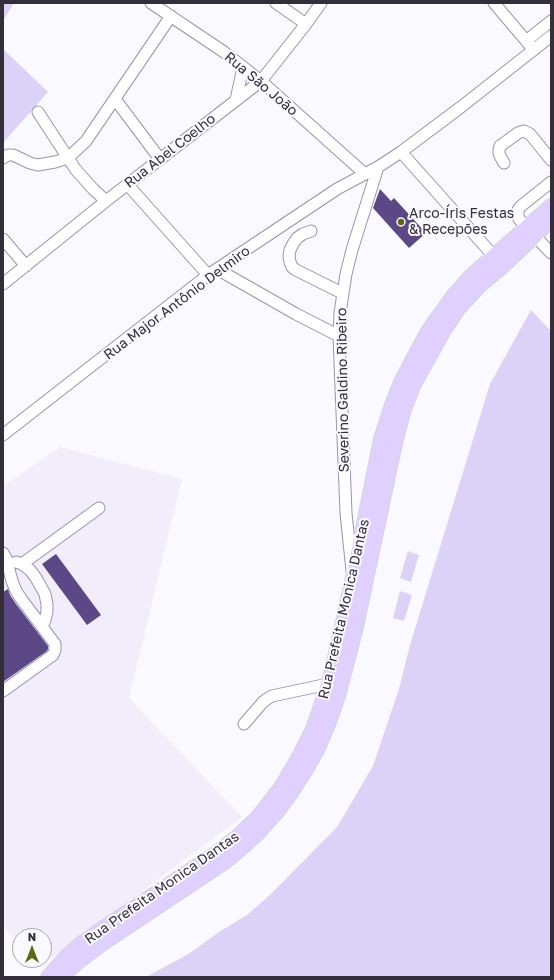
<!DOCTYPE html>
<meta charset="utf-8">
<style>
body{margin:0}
#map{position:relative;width:554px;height:980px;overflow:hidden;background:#faf9ff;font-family:"Golos Text",sans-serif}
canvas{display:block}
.frame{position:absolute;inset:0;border:4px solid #322f3a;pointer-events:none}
.north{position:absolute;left:12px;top:928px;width:40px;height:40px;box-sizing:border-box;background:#faf9ff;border:1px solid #aaa8b0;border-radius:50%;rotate:0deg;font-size:11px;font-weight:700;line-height:16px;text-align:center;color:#322f3a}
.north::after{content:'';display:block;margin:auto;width:14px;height:18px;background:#5d6911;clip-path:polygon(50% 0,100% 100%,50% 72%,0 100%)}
</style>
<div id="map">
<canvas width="554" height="980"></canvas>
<div class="frame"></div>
<div class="north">N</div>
</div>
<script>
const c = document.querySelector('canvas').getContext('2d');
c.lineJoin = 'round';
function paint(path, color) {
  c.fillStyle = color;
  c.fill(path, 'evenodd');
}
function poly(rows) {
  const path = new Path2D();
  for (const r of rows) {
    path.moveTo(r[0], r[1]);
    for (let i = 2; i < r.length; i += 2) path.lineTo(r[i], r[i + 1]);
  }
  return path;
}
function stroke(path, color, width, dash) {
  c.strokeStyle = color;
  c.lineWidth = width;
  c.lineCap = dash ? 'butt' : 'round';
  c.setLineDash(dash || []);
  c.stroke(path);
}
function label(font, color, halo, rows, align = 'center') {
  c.font = font + ' "Golos Text",sans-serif';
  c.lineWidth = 4;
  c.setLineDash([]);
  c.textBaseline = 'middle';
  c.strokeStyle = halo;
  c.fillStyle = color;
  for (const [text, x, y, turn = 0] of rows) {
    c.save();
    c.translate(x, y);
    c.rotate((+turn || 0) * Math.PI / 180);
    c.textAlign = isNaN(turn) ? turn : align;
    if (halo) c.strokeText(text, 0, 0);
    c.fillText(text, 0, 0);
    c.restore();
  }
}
const built = poly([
 [60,447,182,479,129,698,242,817,41,966,35,960,44,960,44,936,20,936,20,944,3,926,3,486]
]);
const green = poly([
 [3,3,14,3,3,21],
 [3,49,48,92,3,143],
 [531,310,551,331,551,977,146,977,190,953,219,932,247,915,271,894,337,827,373,766,399,689,410,645,490,384],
 [408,551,419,555,411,582,400,578],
 [400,591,412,595,404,621,393,618]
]);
const building = poly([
 [380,189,391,201,394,198,426,233,409,248,373,208],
 [56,554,101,615,87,625,42,564],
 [8,589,10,595,16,604,48,646,48,649,47,651,3,682,3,592]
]);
const minor = poly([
 [151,3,224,52,261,81,365,174],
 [276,3,306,24],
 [494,3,533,49],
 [526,41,551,21],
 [115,99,160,159],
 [236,100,243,67],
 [38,112,68,158,76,170,93,189,106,201],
 [401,152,499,262],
 [3,158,8,155,13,155,30,163,38,165,55,162,68,158,86,141,171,16],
 [504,163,500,156,499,153,499,150,500,146,518,133,524,131,530,134,551,160],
 [551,182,521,206,518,210,518,215,519,219,551,253],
 [127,184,208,275],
 [311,231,303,234,297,238,293,244,290,250,289,256,290,262,292,267,296,270,342,293],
 [3,239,26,266],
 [217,269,296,314,339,336],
 [3,284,106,201,261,81,306,24,321,3],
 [3,435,208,275,337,189,378,167,401,152,461,107,551,36],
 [3,553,6,558,12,581,16,591,22,600,55,644,55,650,53,655,3,691],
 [16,562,22,564,30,570,36,578,45,594,47,604,47,612,45,620,42,627],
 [22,564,99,508],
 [352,571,346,513,339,336,340,313,346,274,352,250,378,167],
 [244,724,263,702,267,699,272,696,328,684]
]);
const major = poly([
 [48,977,67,956,82,943,99,931,212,856,237,837,258,817,280,789,299,757,313,729,323,700,331,675,355,569,381,439,392,405,402,380,426,335,436,320,455,294,471,276,551,206],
 [61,977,78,962,103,943,226,861,237,852,258,833,277,812,291,793,305,771,317,750,329,722,338,696,355,631,395,443,403,412,413,386,444,330,458,309,480,285,503,266,535,236,551,219]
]);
const markers = [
 [401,222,4,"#5d6911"]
];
const streetNames = [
 ["Rua São João",261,84,40],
 ["Rua Abel Coelho",170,151,-38],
 ["Rua Major Antônio Delmiro",177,303,-37],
 ["Severino Galdino Ribeiro",343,390,-91],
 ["Rua Prefeita Monica Dantas",344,609,-77],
 ["Rua Prefeita Monica Dantas",162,888,-35]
];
const poiNames = [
 ["Arco-Íris Festas",409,214],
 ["& Recepões",409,230]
];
paint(built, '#f1edfb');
paint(green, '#dcd1f7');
paint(building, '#5d4887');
stroke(minor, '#9a93ad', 13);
stroke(major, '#d6d5d8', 16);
stroke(minor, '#fff', 11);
stroke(major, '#dfd0ff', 14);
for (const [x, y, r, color] of markers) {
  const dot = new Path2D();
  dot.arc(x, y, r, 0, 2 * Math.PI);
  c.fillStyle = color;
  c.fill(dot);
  stroke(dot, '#faf9ff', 1.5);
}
label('14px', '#322f3a', '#faf9ff', streetNames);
label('14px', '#322f3a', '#faf9ff', poiNames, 'left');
</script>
